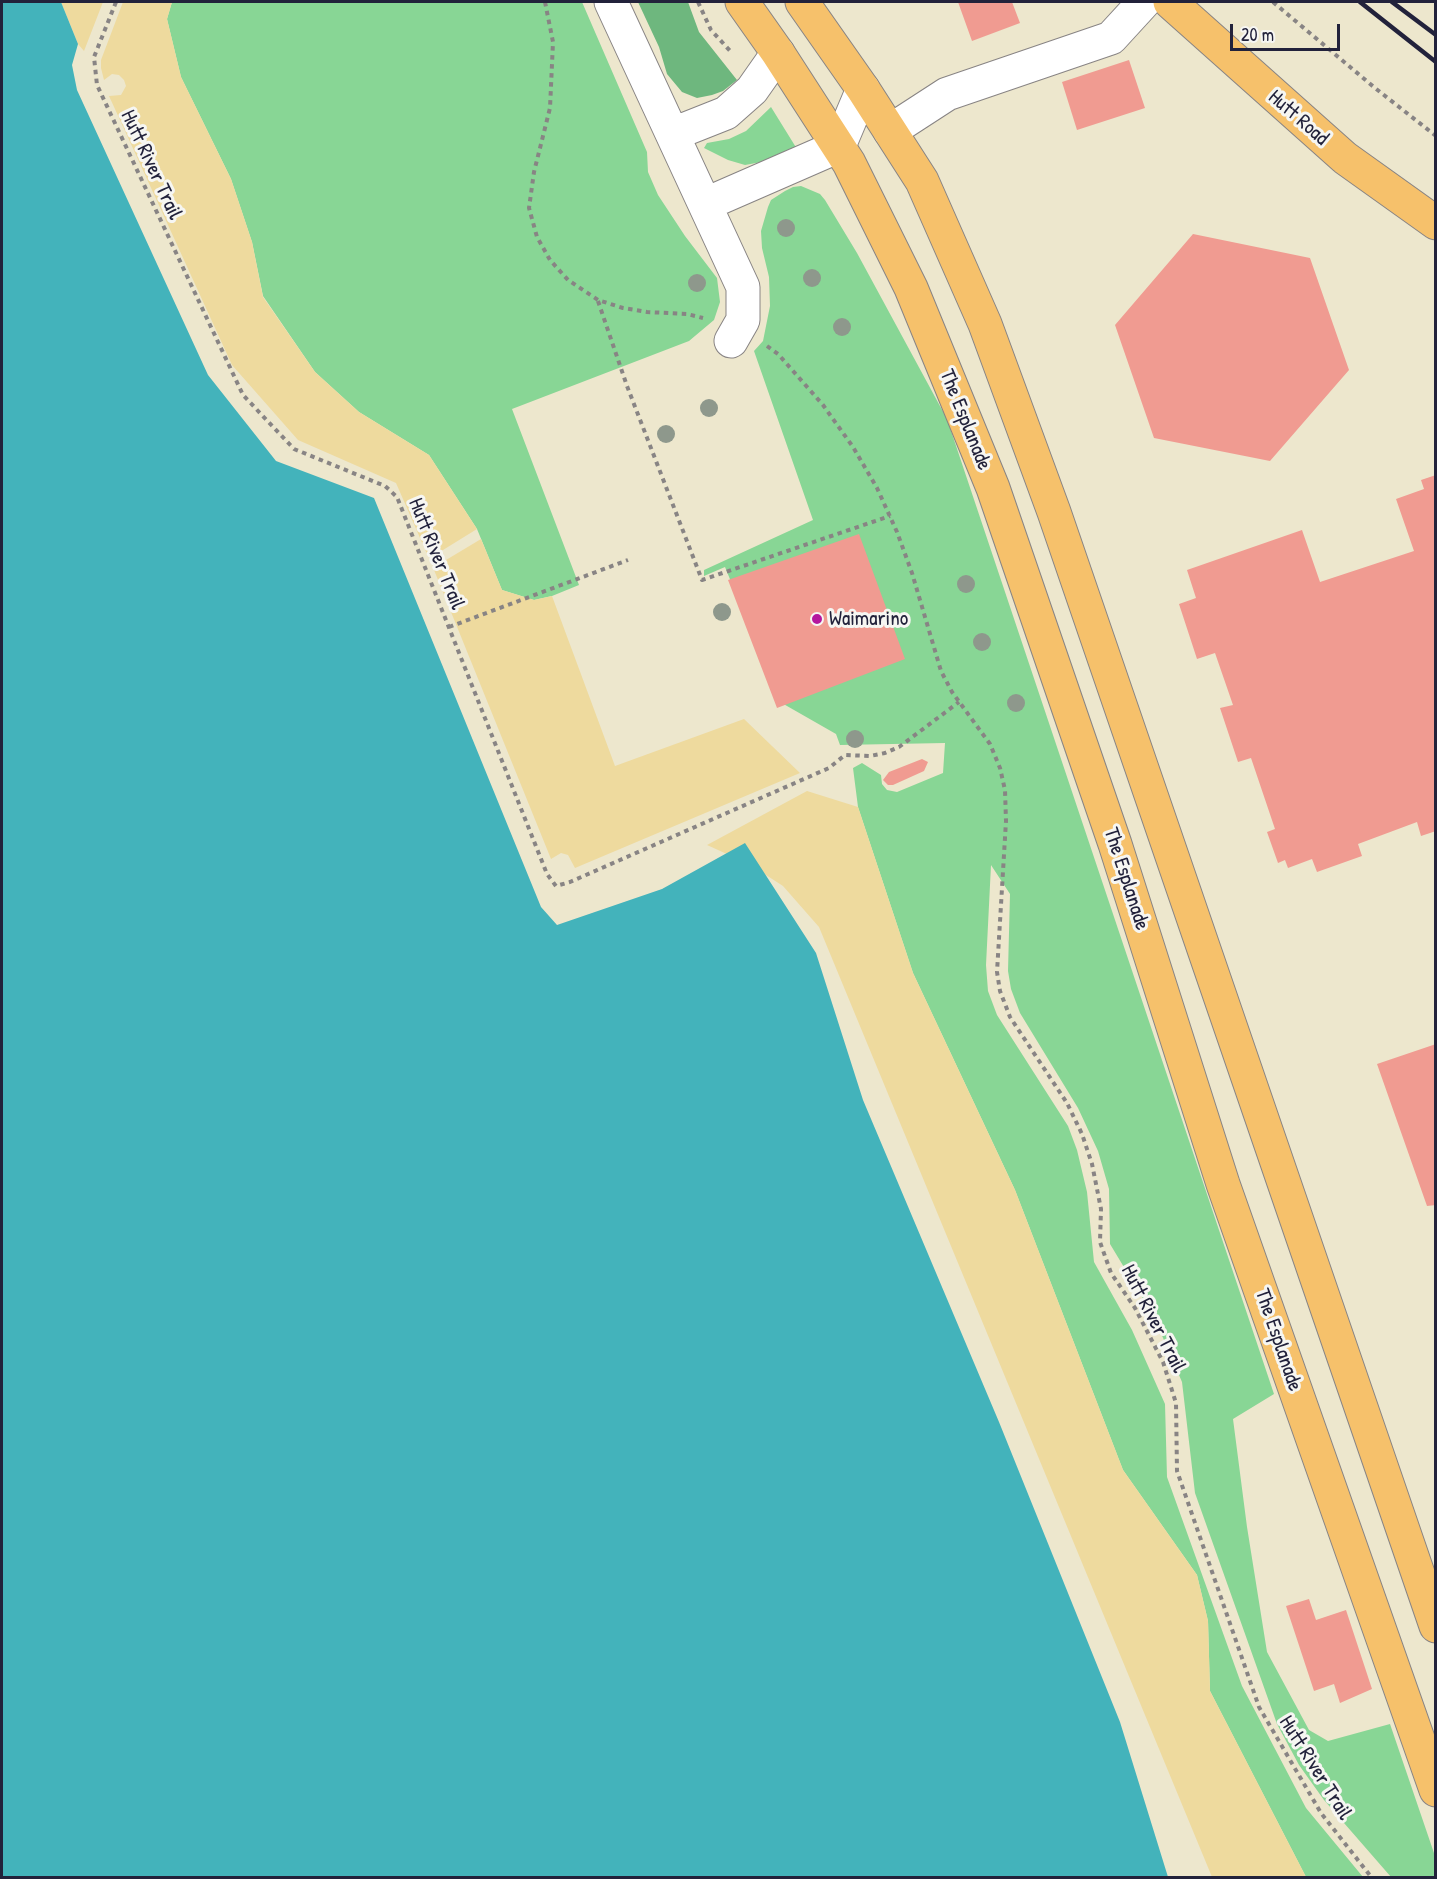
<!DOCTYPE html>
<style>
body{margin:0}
#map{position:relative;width:1437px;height:1879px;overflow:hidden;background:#ede7cd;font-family:"Patrick Hand",sans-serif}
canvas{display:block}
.frame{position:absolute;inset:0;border:3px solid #22223b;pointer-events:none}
.scale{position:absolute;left:1230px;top:24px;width:110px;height:27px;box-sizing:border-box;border:3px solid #22223b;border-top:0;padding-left:8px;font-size:18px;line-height:21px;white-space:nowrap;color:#22223b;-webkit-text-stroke:4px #f6f6f2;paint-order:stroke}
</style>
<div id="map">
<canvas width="1437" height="1879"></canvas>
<div class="frame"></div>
<div class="scale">20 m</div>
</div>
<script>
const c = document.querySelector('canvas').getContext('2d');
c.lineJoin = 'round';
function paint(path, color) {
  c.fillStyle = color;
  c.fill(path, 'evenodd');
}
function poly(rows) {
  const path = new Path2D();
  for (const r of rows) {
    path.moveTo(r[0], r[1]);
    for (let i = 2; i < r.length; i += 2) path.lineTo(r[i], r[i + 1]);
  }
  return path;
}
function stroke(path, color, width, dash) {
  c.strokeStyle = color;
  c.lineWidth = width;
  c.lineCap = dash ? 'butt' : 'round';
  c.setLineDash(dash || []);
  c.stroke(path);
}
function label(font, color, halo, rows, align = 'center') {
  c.font = font + ' "Patrick Hand",sans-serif';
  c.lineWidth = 6;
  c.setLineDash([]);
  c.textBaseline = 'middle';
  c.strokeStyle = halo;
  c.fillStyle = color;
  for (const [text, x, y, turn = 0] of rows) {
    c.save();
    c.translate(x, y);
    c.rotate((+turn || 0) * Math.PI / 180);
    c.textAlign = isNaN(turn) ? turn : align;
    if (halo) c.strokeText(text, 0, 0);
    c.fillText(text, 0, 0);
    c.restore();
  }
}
const green = poly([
 [172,2,582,2,647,152,648,172,658,195,685,236,717,278,720,302,714,320,689,341,512,409,579,585,552,596,534,600,502,590,477,529,429,455,359,412,315,372,263,296,252,242,231,179,181,77,167,19],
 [771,107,797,149,767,161,745,165,728,160,704,148,707,143,729,139,746,131],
 [801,186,820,194,825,200,857,253,947,419,1274,1394,1233,1419,1247,1527,1267,1652,1309,1730,1328,1741,1390,1724,1435,1856,1435,1877,1391,1877,1324,1800,1299,1765,1277,1724,1195,1493,1182,1382,1154,1317,1110,1244,1109,1189,1098,1151,1078,1108,1020,1013,1011,989,1008,971,1010,894,991,865,986,965,988,991,997,1015,1068,1126,1077,1150,1087,1192,1094,1262,1132,1330,1165,1404,1167,1477,1242,1686,1306,1808,1363,1877,1306,1877,1210,1691,1208,1621,1197,1575,1123,1470,1015,1190,913,973,858,807,853,768,862,763,881,775,882,784,887,790,897,792,943,773,945,743,840,745,836,734,780,702,725,567,704,576,704,570,813,520,754,351,763,341,770,306,769,277,762,248,761,231,768,207,771,200,785,191,793,187]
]);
const forest = poly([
 [638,2,688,2,699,32,737,80,723,91,712,95,697,98,682,92,667,74,659,47]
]);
const sand = poly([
 [61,2,103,2,84,51,78,44],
 [123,2,172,2,167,19,181,77,231,179,252,242,263,297,315,372,359,412,429,455,477,529,443,550,427,554,396,483,298,440,232,365,109,96,121,95,126,86,124,80,119,75,112,74,104,80,101,68,101,60],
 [481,539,502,590,534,600,552,596,615,766,744,719,800,773,575,868,568,855,561,853,551,859,432,565,446,560],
 [807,791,858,807,913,973,1015,1190,1123,1470,1197,1575,1208,1621,1210,1691,1306,1877,1212,1877,819,927,783,886,749,864,707,845]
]);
const water = poly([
 [2,2,61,2,78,44,72,65,77,90,208,375,276,461,374,498,541,907,557,925,662,889,745,843,816,953,863,1100,999,1422,1120,1722,1168,1877,2,1877]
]);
const building = poly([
 [958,2,1012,2,1020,23,972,41],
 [1129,60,1145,108,1077,130,1062,82],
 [1193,234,1310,258,1349,370,1270,461,1154,438,1115,325],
 [1436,475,1436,831,1421,836,1417,822,1358,844,1362,856,1317,872,1312,859,1288,868,1285,860,1278,863,1267,832,1275,829,1251,758,1238,762,1220,708,1233,705,1215,653,1197,659,1179,604,1196,598,1187,570,1302,530,1320,582,1414,551,1396,499,1424,489,1421,480],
 [859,534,905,659,777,708,728,580],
 [922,759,928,762,924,771,893,785,888,785,883,780,889,772],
 [1436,1044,1436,1205,1427,1206,1377,1064],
 [1309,1599,1316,1620,1346,1610,1372,1689,1340,1703,1334,1684,1314,1691,1286,1606]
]);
const path = poly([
 [116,2,94,57,97,85,243,395,294,449,385,486,397,497,547,874,556,886,570,882,829,768,845,755,870,756,885,753,899,747,959,702],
 [545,2,553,42,550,108,534,172,529,208,537,237,550,260,568,280,598,300,623,308,647,312,687,314,703,318],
 [698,2,711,30,732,53],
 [1273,2,1375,88,1436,136],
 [598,301,627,386,702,580,890,516],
 [767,346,778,354,823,405,853,447,877,488,897,532,912,573,941,671,952,692,990,744,1000,768,1005,790,1006,821,997,972,1000,991,1010,1017,1067,1103,1082,1134,1092,1164,1101,1209,1100,1242,1111,1273,1135,1308,1163,1362,1176,1403,1177,1471,1259,1707,1321,1813,1372,1878],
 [449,627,628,560]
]);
const minor = poly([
 [611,2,743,287,743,320,731,341],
 [890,131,947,94,1111,38,1144,2],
 [673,134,726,113,752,90,778,53],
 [706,204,839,146,863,89]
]);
const major = poly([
 [742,2,778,53,849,163,911,288,993,488,1115,844,1223,1184,1436,1790],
 [802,2,863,89,922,181,985,324,1054,512,1436,1626],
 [1170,2,1345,158,1436,223]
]);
const rail = poly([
 [1360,2,1436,62],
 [1392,2,1436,35]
]);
const trees = [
 [786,228],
 [812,278],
 [697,283],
 [842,327],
 [709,408],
 [666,434],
 [966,584],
 [722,612],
 [982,642],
 [1016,703],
 [855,739]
];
const markers = [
 [817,619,6,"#b5179e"]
];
const streetNames = [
 ["Hutt Road",1298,118,41],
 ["Hutt River Trail",151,165,65],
 ["The Esplanade",965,420,68],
 ["Hutt River Trail",436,554,68],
 ["The Esplanade",1126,879,72],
 ["Hutt River Trail",1153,1319,63],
 ["The Esplanade",1278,1340,71],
 ["Hutt River Trail",1315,1768,58]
];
const poiNames = [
 ["Waimarino",829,619]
];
paint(green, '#88d695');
paint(forest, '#6eb77e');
paint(sand, '#eeda9e');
paint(water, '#43b3bb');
paint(building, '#f09b91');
stroke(minor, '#888484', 35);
stroke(major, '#888484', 35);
stroke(path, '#888484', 4, [4.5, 4.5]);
stroke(minor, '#fff', 33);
stroke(major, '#f6c16b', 33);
stroke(rail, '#22223b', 4.5);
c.fillStyle = '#8e988c';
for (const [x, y] of trees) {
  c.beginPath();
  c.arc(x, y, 9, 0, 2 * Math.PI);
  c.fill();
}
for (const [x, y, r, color] of markers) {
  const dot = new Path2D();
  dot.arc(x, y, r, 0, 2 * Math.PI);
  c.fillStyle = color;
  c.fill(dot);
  stroke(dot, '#f6f6f2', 2);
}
label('21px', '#22223b', '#f6f6f2', streetNames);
label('21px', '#22223b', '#f6f6f2', poiNames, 'left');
</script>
